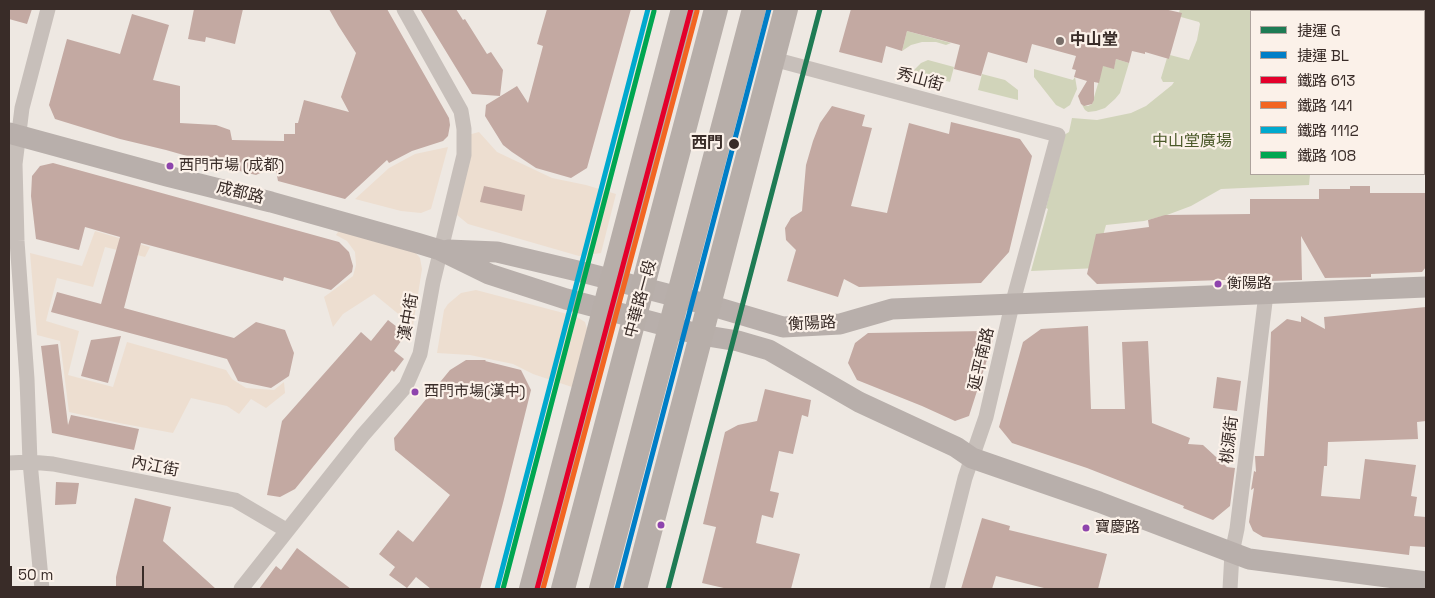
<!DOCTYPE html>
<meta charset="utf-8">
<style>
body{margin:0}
#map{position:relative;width:1435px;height:598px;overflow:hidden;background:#eee8e2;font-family:"Space Grotesk","Noto Sans TC",sans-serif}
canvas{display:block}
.frame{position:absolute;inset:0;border:10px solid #392c28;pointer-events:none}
.legend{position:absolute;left:1250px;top:10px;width:175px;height:165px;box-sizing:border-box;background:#fbf1e9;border:1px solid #ada29c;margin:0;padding:6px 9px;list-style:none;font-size:15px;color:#392c28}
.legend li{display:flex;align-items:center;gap:10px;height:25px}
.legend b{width:25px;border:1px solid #ada29c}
.scale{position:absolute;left:10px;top:566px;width:134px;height:22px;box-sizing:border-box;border:2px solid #392c28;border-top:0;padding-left:6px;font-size:15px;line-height:18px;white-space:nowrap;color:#392c28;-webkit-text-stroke:4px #fbf1e9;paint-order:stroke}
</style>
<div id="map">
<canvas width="1435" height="598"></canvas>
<div class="frame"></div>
<ul class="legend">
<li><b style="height:6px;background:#1e7b54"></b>捷運 G</li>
<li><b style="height:6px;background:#007ec7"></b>捷運 BL</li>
<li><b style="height:6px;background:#e4002b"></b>鐵路 613</li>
<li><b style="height:6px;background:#f26522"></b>鐵路 141</li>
<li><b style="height:6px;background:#00a9ce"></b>鐵路 1112</li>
<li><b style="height:6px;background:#00a651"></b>鐵路 108</li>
</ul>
<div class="scale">50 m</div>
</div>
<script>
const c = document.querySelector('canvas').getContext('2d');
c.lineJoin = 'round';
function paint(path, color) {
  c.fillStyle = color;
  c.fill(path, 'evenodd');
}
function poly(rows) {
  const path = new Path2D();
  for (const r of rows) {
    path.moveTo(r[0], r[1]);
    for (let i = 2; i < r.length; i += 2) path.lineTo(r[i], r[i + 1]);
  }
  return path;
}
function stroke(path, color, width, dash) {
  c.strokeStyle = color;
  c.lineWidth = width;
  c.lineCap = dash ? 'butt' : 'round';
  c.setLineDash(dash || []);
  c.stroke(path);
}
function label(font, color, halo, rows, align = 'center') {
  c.font = font + ' "Space Grotesk","Noto Sans TC",sans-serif';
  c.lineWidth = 4.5;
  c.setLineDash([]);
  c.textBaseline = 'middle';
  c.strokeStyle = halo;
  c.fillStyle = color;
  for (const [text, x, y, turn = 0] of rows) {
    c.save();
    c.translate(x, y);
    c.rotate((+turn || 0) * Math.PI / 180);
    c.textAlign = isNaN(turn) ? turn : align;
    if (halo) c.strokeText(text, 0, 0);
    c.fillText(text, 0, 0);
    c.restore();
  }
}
const green = poly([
 [1180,9,1312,9,1312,11,1251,11,1251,174,1310,174,1309,185,1221,189,1191,206,1167,215,1144,221,1106,225,1095,264,1098,268,1031,271,1048,209,1046,208,1064,135,1069,132,1072,118,1097,120,1131,113,1146,106,1172,85,1174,82,1163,82,1161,78,1167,58,1169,59,1170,55,1189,60,1197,40,1200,24,1199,22,1181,17,1179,13],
 [907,31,951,43,946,45,936,42,922,42,911,45,902,51],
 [1116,59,1129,63,1120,93,1115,99,1105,108,1096,111,1088,112,1085,110,1082,105,1088,106,1092,104,1100,77,1095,64,1114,68],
 [928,60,954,67,950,82,912,72,921,63],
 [1034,69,1073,80,1075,77,1077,89,1070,105,1064,109,1056,105,1034,77],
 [982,74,1005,80,1018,90,1018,100,978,90]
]);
const plaza = poly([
 [479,132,497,152,552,178,586,185,616,194,601,253,579,256,468,224,457,215,457,201,468,135],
 [448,147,431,209,421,213,401,211,355,199,389,168,415,154],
 [340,229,415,252,420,258,422,269,413,326,374,294,343,314,333,327,324,297,353,276,356,265,355,252,347,241,336,235],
 [95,231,150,247,145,257,105,247,93,287,57,278,46,321,79,331,68,375,113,387,127,342,226,370,232,379,246,388,274,390,284,382,285,393,266,408,251,399,239,414,227,406,191,398,173,433,119,423,69,412,60,341,37,335,30,253,82,266],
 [476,290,575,316,585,322,588,332,575,388,533,374,513,364,470,355,437,353,444,310,448,304,461,293]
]);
const building = poly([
 [9,9,32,9,27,24,9,19],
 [194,9,243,9,235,44,206,37,205,42,188,39],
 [329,9,387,9,449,118,450,125,448,136,443,141,412,151,389,163,387,160,345,199,278,181,275,166,256,175,187,158,187,156,166,150,120,139,55,119,49,105,67,39,120,54,132,14,169,25,153,80,180,86,180,123,216,125,230,130,232,140,284,141,284,134,295,134,295,123,298,123,304,100,349,112,341,97,356,53,338,25],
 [420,9,456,9,463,20,465,19,487,54,491,52,503,70,500,96,472,94],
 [547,9,631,9,587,168,571,178,536,168,512,152,503,145,485,116,486,105,517,86,528,103,543,46,537,44],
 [851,9,1164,9,1182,13,1169,59,1145,52,1145,54,1132,51,1129,63,1116,59,1114,69,1103,66,1099,83,1094,82,1094,100,1092,104,1084,106,1081,104,1078,96,1087,81,1074,77,1076,70,1072,69,1076,56,1032,44,1027,63,988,52,981,76,954,69,960,45,907,31,902,51,886,46,882,63,839,52],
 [832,106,865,115,862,126,872,128,851,206,887,213,909,123,949,134,951,122,1020,139,1032,156,1009,252,981,283,859,287,844,279,838,297,787,281,796,250,786,240,785,228,791,218,802,211,806,165,813,141,820,123],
 [53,163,339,242,349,252,353,266,352,272,331,290,284,277,283,281,141,243,124,308,234,338,256,322,285,330,294,353,289,376,271,388,238,381,227,359,51,312,57,292,101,304,120,237,85,227,79,250,36,239,31,196,32,176,40,166],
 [484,186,525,195,522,211,480,202],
 [1350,186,1370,186,1370,193,1426,193,1426,267,1422,272,1371,274,1371,277,1325,278,1301,236,1302,280,1272,281,1272,277,1255,276,1255,279,1097,284,1087,274,1096,234,1149,227,1148,220,1165,215,1250,214,1250,199,1319,199,1319,189,1350,189],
 [1426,307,1426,421,1417,422,1418,439,1328,442,1327,466,1324,466,1321,496,1360,499,1365,459,1416,465,1411,496,1417,497,1414,516,1426,517,1426,547,1410,546,1409,555,1263,537,1253,531,1249,522,1254,488,1251,490,1254,471,1256,472,1255,456,1264,456,1269,384,1271,332,1287,319,1301,322,1301,316,1325,329,1324,317],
 [388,320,406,334,394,351,404,359,394,372,392,370,295,489,280,497,267,495,282,421,361,332,371,341],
 [1088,326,1091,409,1125,409,1122,342,1148,341,1152,423,1190,438,1188,444,1203,445,1227,467,1235,468,1230,506,1213,520,1183,508,1184,506,1087,468,1012,443,999,427,1023,342,1041,329],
 [984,331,993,341,969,416,955,421,922,406,857,380,848,363,855,343,868,333],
 [121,336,108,383,81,376,91,340],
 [58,344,68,425,71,415,139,429,134,450,52,433,41,346],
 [466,360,486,360,485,361,521,370,531,390,503,503,480,589,431,589,416,577,407,588,389,575,395,567,379,554,398,530,413,542,450,495,395,450,394,438,450,370],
 [1217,377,1241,381,1237,411,1213,408],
 [765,389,811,400,808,417,802,415,793,454,779,451,770,491,779,493,773,518,762,515,756,543,800,554,791,589,728,589,702,583,716,527,703,524,725,432,738,425,757,421],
 [56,482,79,483,76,504,55,505],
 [135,498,171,507,163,541,216,589,116,589,116,577],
 [982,518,1010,526,1009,530,1107,554,1098,589,1048,589,996,576,992,589,961,589],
 [297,548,351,589,259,589,276,566,281,570]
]);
const street = poly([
 [1424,35,1426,35],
 [773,59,1058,135,1012,305,986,417,965,478,937,589],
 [9,463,30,462,53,464,235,500,286,530],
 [42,589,30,462,27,379,17,241,15,164,22,108,48,9],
 [241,589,363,435,406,386,420,354,433,282,464,155,464,129,461,111,404,9],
 [1230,589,1232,553,1237,529,1266,294]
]);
const secondary = poly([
 [9,133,167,176,271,202,417,243,440,250,489,274,566,299,701,335,738,341,769,350,859,402,956,447,972,458,1099,502,1249,559,1426,582],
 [448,250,497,252,586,273,709,305,783,327,840,324,892,309,1426,287]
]);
const primary = poly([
 [531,589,683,9],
 [563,589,716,9],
 [601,589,754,9],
 [635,589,786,9]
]);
const rail1 = poly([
 [537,589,691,9]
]);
const rail2 = poly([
 [543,589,697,11]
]);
const rail3 = poly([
 [497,589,648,9]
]);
const rail4 = poly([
 [503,589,654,11]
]);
const metro1 = poly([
 [668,589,820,9]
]);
const metro2 = poly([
 [617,589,769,9]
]);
const markers = [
 [1060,41,5,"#786e69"],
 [734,144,6,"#392c28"],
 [170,166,4.5,"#8e44ad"],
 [1218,284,4.5,"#8e44ad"],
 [415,392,4.5,"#8e44ad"],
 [661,525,4.5,"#8e44ad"],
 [1086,528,4.5,"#8e44ad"]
];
const busNames = [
 ["西門市場 (成都)",179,166],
 ["衡陽路",1227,284],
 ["西門市場(漢中)",424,392],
 ["寶慶路",1095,528]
];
const poiNames = [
 ["中山堂",1070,41]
];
const streetNames = [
 ["秀山街",920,80,15],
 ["成都路",240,193,14],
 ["中華路一段",641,299,-75],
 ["漢中街",409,317,-80],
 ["衡陽路",812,324,-3],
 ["延平南路",982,359,-77],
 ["桃源街",1230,440,-83],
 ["內江街",155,467,11]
];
const parkNames = [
 ["中山堂廣場",1192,142]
];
const stopNames = [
 ["西門",723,144]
];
paint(green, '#d1d4ba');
paint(plaza, '#edded0');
paint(building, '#c3a9a2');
stroke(street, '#c7bfba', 15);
stroke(secondary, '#b8afab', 21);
stroke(primary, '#b7aea9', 24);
stroke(rail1, '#e4002b', 5);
stroke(rail2, '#f26522', 5);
stroke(rail3, '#00a9ce', 5);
stroke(rail4, '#00a651', 5);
stroke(metro1, '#1e7b54', 5);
stroke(metro2, '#007ec7', 5);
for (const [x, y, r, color] of markers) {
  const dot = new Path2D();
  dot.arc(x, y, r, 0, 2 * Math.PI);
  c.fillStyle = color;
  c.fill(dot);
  stroke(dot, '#fbf1e9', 2);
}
label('15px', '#392c28', '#fbf1e9', busNames, 'left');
label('bold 16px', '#392c28', '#fbf1e9', poiNames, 'left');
label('16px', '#392c28', '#fbf1e9', streetNames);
label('16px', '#4b592a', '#fbf1e9', parkNames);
label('bold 16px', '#392c28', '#fbf1e9', stopNames, 'right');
</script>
